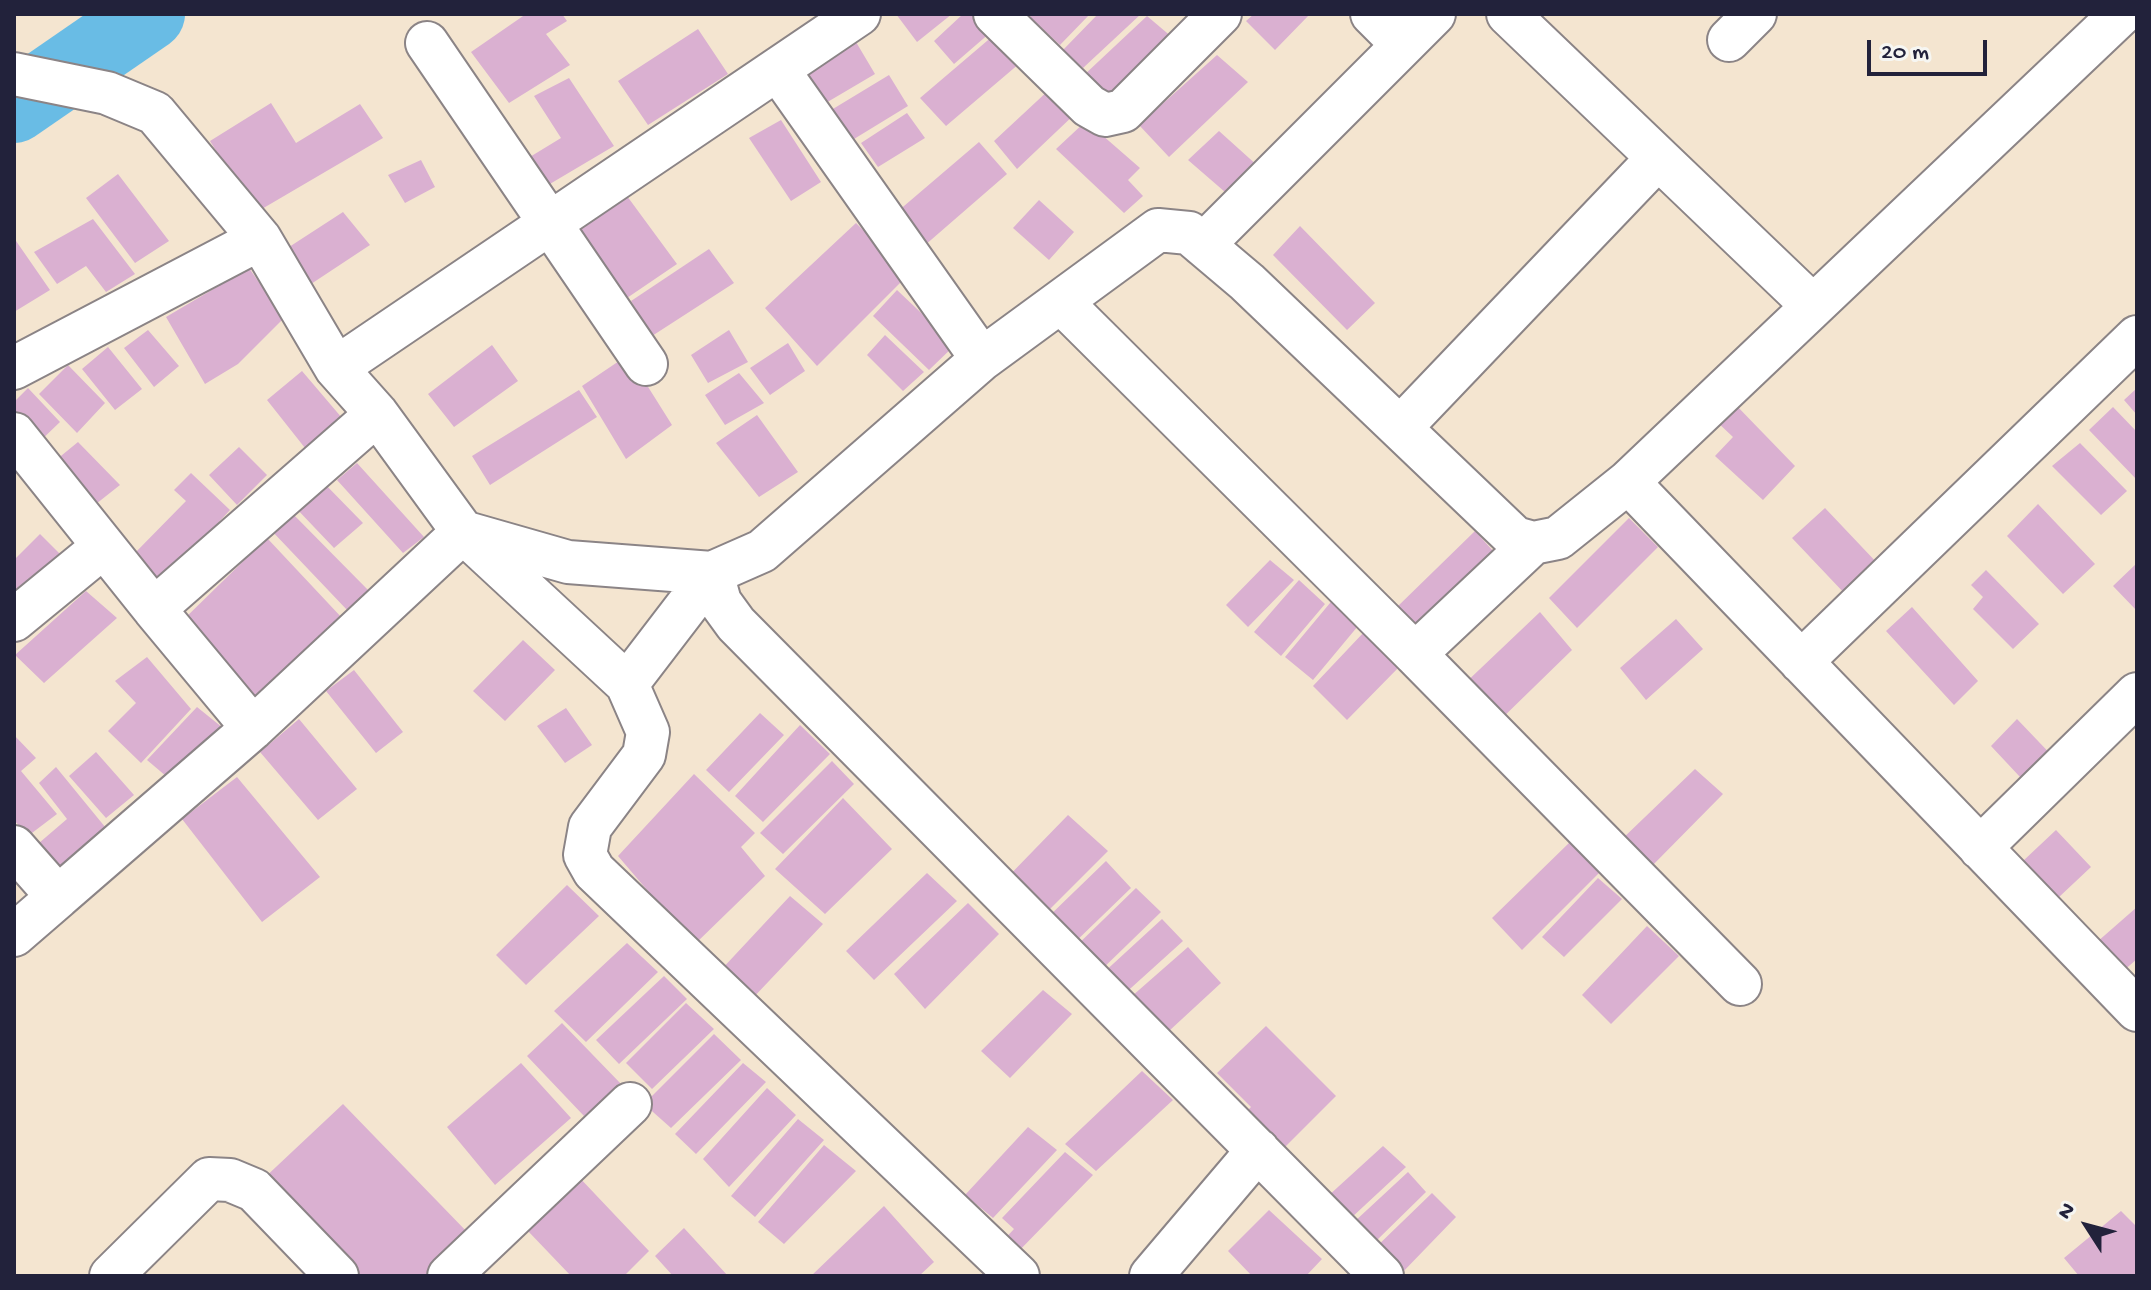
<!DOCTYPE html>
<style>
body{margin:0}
#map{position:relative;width:2151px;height:1290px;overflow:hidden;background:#f4e5d0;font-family:"Gochi Hand",sans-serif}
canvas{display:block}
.frame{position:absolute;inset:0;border:16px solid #22223b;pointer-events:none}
.north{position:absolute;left:2047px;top:1186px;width:80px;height:80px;-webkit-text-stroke:6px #f6f6f2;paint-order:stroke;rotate:306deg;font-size:22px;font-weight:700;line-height:32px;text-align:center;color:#22223b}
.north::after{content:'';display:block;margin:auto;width:28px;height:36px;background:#22223b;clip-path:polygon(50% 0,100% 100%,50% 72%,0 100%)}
.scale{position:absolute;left:1867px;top:40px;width:120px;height:36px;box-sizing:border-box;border:4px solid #22223b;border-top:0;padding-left:10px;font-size:24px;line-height:28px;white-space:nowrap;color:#22223b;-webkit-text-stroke:6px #f6f6f2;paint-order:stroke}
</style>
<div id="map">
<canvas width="2151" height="1290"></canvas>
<div class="frame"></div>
<div class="north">N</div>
<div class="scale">20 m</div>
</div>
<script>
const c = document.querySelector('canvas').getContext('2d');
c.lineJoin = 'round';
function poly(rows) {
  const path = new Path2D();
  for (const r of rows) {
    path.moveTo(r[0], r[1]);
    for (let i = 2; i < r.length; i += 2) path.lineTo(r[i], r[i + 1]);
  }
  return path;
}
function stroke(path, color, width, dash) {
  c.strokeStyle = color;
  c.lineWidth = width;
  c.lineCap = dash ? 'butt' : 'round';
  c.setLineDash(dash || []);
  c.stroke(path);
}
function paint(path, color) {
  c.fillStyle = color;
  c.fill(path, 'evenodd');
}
const river = poly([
 [14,107,149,14]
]);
const building = poly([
 [526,14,562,14,567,21,546,34,570,65,509,103,471,52],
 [896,14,952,14,917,42],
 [963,14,973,14,991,32,954,64,934,41],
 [1033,14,1090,14,1060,45,1030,17],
 [1098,14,1141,14,1083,68,1063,50],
 [1254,14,1310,14,1275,50,1246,21],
 [1147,16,1173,38,1108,100,1083,76],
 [698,29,728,74,648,125,618,81],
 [994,35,1020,63,946,126,920,98],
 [856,42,875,74,819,107,799,75],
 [1217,55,1248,82,1169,157,1139,125],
 [889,75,908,106,836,150,818,118],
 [569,78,614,146,538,191,520,163,561,138,534,96],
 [1051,88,1077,112,1017,169,994,141],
 [271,103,296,143,360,104,383,138,255,213,210,141],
 [907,113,925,138,878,167,861,143],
 [781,120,821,182,791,201,749,138],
 [1086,121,1140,168,1128,180,1143,196,1124,213,1056,149],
 [1219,131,1269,176,1240,205,1188,160],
 [979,142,1007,174,924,246,897,212],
 [421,160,435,187,405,203,388,175],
 [118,174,169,241,135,263,86,198],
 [627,196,677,264,624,300,575,234],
 [1039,200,1074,232,1049,260,1013,228],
 [343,212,370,245,311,284,286,249],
 [93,219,135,274,106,292,86,266,57,284,34,252],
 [856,223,908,275,817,366,765,308],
 [1300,226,1375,303,1347,330,1273,255],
 [14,238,50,290,14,312],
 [709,249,734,283,652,336,631,301],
 [249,268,284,318,238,364,205,384,166,317],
 [897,290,955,345,929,370,873,316],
 [148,330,179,366,154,387,124,348],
 [729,330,748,362,708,383,691,355],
 [885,335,924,372,903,391,867,355],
 [788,343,805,371,770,395,750,368],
 [492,345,518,381,454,427,428,394],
 [108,347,142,389,115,410,82,369],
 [628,355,672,425,626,459,582,386],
 [68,365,105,403,77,433,39,394],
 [302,371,342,418,305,448,267,400],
 [739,373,764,403,725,425,705,395],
 [28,388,60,422,35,446,14,426,14,402],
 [2137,388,2137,415,2124,400],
 [579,390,597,417,490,485,472,456],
 [1733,402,1795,466,1763,500,1715,456,1733,437,1715,420],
 [2113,407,2137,432,2137,480,2089,430],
 [757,415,798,472,759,497,716,443],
 [78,442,120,485,82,515,45,469],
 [2080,443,2127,491,2101,515,2052,466],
 [239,447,267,475,237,505,209,475],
 [357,463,424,537,403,553,337,480],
 [191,473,230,510,161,584,132,556,186,501,174,490],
 [321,480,363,523,334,548,294,506],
 [2038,504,2095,564,2063,594,2007,536],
 [1825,508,1879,565,1846,595,1792,538],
 [289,510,370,592,348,611,270,529],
 [1629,518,1658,547,1577,628,1549,598],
 [1475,531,1504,563,1423,642,1396,608],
 [40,534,67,561,14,609,14,560],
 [267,538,343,619,256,699,180,623],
 [1270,560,1294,580,1248,627,1226,605],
 [2137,563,2137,611,2113,586],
 [1986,570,2039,624,2013,649,1973,609,1983,597,1971,585],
 [1299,580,1325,604,1281,656,1254,632],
 [86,591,117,618,44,683,15,655],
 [1335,597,1363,620,1313,680,1285,657],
 [1912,607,1978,681,1954,705,1886,631],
 [1540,612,1572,650,1494,726,1460,688],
 [1676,619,1703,649,1646,700,1620,668],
 [1365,631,1401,665,1347,720,1313,686],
 [523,640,555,670,505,721,473,691],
 [147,657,191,709,141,763,108,731,136,703,115,681],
 [354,670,403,732,376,753,326,691],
 [197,707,223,728,173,782,147,760],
 [566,708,592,745,565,763,537,726],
 [760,713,784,735,729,792,706,770],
 [299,719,357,789,318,820,260,752],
 [2017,719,2060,764,2035,793,1991,746],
 [800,725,830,754,763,822,735,796],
 [14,735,36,758,21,771,57,814,28,836,14,820],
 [96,752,134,795,106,818,69,776],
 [832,761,854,784,783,854,760,833],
 [56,767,110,833,63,872,39,843,67,819,39,783],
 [1695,769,1723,794,1648,870,1619,842],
 [694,774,755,833,741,847,765,876,694,945,618,856],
 [237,777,320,877,262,922,182,819],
 [843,798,892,849,825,914,775,869],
 [1068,815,1108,851,1037,922,999,886],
 [2056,830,2091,867,2058,898,2023,861],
 [1570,842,1601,871,1522,950,1492,918],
 [1106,861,1131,888,1070,947,1045,920],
 [927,873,957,901,874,980,846,951],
 [1598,878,1622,899,1564,957,1542,937],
 [567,885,599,916,526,985,496,955],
 [1136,888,1161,912,1095,976,1071,951],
 [790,896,823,924,751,1000,720,971],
 [968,903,999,934,925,1009,894,974],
 [2137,907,2137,959,2122,972,2097,942],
 [1162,919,1183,941,1121,997,1101,975],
 [1647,926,1679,956,1611,1024,1582,995],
 [627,943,658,972,586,1042,554,1011],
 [1188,947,1221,983,1156,1043,1123,1004],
 [664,976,687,999,619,1064,596,1040],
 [1043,990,1072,1014,1010,1078,981,1051],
 [686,1003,714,1029,652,1089,626,1063],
 [562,1023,622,1085,584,1116,527,1056],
 [1266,1026,1336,1096,1274,1158,1238,1120,1251,1107,1217,1073],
 [714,1034,741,1060,671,1128,644,1104],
 [521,1063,571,1118,495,1185,447,1127],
 [743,1063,766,1082,696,1154,675,1134],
 [1142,1071,1173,1100,1096,1171,1065,1144],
 [767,1088,796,1115,729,1187,703,1159],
 [343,1104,470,1235,427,1276,351,1276,260,1182],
 [798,1119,824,1140,755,1217,731,1196],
 [1028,1127,1057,1150,993,1218,965,1195],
 [824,1145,856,1171,784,1244,758,1222],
 [1383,1146,1406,1167,1350,1219,1327,1197],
 [1065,1152,1093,1175,1013,1257,1000,1244,1014,1229,1002,1218],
 [1408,1172,1426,1192,1374,1243,1354,1222],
 [577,1175,649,1251,624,1276,571,1276,527,1230],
 [1432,1193,1456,1217,1399,1276,1371,1252],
 [884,1206,934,1262,919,1276,811,1276],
 [1269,1210,1322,1259,1306,1276,1252,1276,1228,1251],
 [2121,1211,2137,1227,2137,1276,2079,1276,2064,1258],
 [684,1228,728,1276,673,1276,655,1256]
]);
const street = poly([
 [995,14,1089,106,1105,115,1123,111,1220,14],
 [1372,14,1403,45],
 [1508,14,1813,306],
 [1729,40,1755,14],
 [427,43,646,364],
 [778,70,982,359],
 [14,74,107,93,155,113,260,239,336,368,377,414,463,532,627,684,648,732,644,755,590,827,585,855,594,871,1018,1276],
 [1203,245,1434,14],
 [1061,302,1415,654,1533,543],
 [14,368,260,239],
 [336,368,859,14],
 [1400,428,1658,158],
 [14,434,154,609],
 [1628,482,2137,1010],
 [712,573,720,602,736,624,1382,1276],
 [14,620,103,547],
 [1415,654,1740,984],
 [1801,662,2137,337],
 [627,684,712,573],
 [253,728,154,609,377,414],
 [14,847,58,897,253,728,463,532,568,562,712,573,762,551,982,359,1158,230,1189,233,1247,282,1515,538,1533,543,1558,538,1628,482,2121,14],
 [1980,848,2137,694],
 [14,935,58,897],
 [111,1276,209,1179,230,1180,254,1190,337,1276],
 [449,1276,630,1104],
 [1151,1276,1258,1150]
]);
stroke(river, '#69bce5', 72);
paint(building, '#dab0d1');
stroke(street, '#8b8486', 46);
stroke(street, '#fff', 42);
</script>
